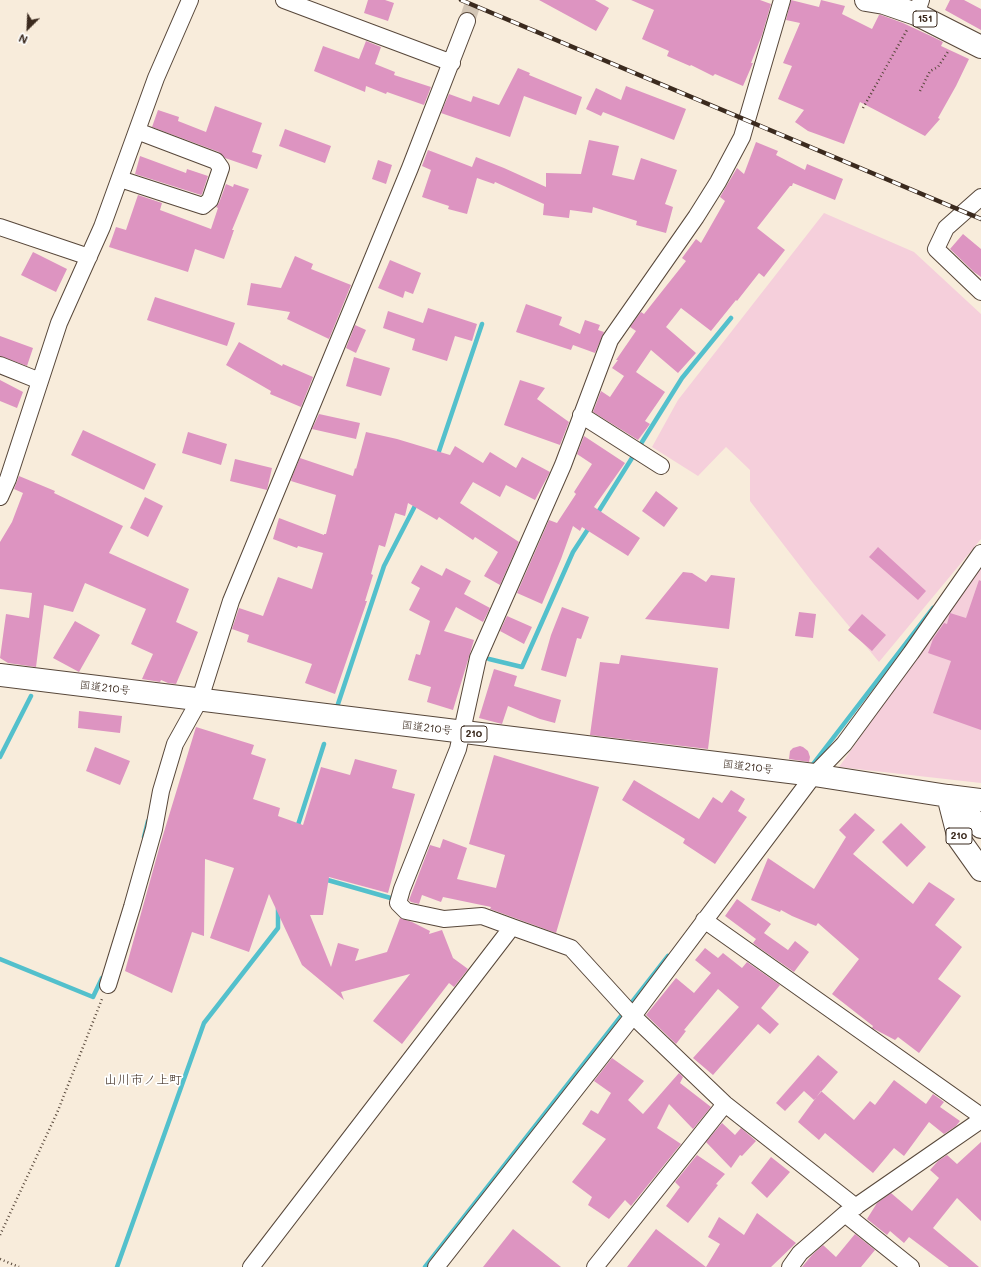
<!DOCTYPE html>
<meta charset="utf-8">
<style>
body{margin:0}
#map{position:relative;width:981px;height:1267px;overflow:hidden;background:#f8ecdb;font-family:Mali,sans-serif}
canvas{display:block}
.north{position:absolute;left:8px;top:8px;width:40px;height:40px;-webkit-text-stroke:3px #fff;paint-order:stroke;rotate:204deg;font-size:11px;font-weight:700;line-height:16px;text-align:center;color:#3b2a1e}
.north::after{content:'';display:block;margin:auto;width:14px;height:18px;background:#3b2a1e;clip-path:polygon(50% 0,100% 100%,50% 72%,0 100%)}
</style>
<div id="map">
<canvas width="981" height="1267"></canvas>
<div class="north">N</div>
</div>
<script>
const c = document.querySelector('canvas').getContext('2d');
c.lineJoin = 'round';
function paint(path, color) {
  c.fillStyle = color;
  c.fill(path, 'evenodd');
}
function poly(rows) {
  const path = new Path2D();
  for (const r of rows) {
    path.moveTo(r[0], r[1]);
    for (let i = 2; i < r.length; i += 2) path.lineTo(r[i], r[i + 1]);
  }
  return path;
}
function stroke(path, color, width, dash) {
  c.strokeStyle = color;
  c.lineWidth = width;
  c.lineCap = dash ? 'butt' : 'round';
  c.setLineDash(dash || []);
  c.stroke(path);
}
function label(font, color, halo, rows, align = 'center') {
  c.font = font + ' Mali,"Klee One",sans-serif';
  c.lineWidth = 3.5;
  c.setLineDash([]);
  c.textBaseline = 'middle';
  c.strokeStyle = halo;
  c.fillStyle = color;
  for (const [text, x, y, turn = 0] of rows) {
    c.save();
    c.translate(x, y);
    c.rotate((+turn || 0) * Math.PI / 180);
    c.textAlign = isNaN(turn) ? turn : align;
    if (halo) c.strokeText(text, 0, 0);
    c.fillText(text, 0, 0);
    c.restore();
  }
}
const built = poly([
 [824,213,914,252,981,314,981,539,879,662,813,583,750,501,750,470,726,447,698,476,652,447,678,400],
 [981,568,981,783,839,767,949,612]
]);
const stream = poly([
 [437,457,482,324],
 [597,514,682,378,731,318],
 [489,659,522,667,573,552,590,526],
 [337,707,384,566,417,502],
 [0,757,31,696],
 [810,768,933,608],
 [297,828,324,744],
 [144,837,148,821],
 [324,879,394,899],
 [0,959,93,997,102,978],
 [117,1267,204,1023,278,928,278,908],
 [425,1267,668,956]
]);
const building = poly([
 [368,0,385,0,394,3,388,21,364,13],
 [539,0,595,0,609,8,596,31],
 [631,0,760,0,771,4,762,35,751,63,753,63,743,86,715,74,713,76,691,65,690,66,667,56,669,51,642,39,654,10],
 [791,0,819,7,821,0,845,6,842,14,872,29,879,15,881,15,903,23,933,37,943,42,941,46,969,59,956,86,938,118,940,119,925,136,860,102,844,144,808,131,795,122,804,110,778,99,792,66,783,63,800,23,786,20],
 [950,0,964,0,981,9,981,30,945,10],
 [366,41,381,47,375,64,395,72,394,75,431,87,424,105,387,92,386,94,366,86,365,92,314,71,323,46,359,59],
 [518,68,530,73,529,75,582,97,576,115,524,96,510,137,441,113,449,94,471,102,473,96,499,105],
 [626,86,686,109,674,140,603,112,601,116,586,109,596,88,621,100],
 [215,106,262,123,252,152,262,155,257,169,225,158,219,152,152,127,158,110,179,117,178,121,206,132],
 [285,129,331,146,325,163,279,146],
 [589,140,619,146,612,175,634,180,641,158,677,170,665,204,673,207,666,233,636,225,637,221,593,207,592,213,570,210,569,218,543,215,544,204,495,182,494,184,477,178,467,214,448,209,449,206,422,197,431,170,422,166,428,150,472,167,476,157,504,168,546,187,546,173,581,174],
 [756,142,778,151,776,155,805,170,807,164,843,179,835,200,793,183,792,186,790,186,757,228,785,250,764,277,759,273,737,301,736,300,711,331,681,308,666,327,696,353,678,373,651,350,636,372,665,392,645,421,650,424,638,440,593,412,601,391,610,397,624,376,612,368,618,360,616,360,636,331,630,327,641,312,644,314,686,261,682,258,696,239,701,243,725,201,720,197,737,168,744,174],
 [140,156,186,173,187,169,208,176,202,194,201,195,135,174],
 [378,160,392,165,386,184,372,179],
 [226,184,233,187,234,184,249,189,232,230,234,230,224,259,195,249,188,272,109,247,116,227,126,230,138,195,162,203,160,210,211,229,218,208,216,207,219,203],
 [963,234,981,249,981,277,974,272,950,249],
 [33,252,67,269,56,292,21,275],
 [295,256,313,264,311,269,351,285,329,339,287,319,290,312,247,305,251,283,281,288],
 [390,260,421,273,413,294,405,291,403,298,378,288],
 [155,297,235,323,227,346,147,320],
 [526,304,562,317,559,325,580,334,585,320,600,325,598,330,604,332,595,353,573,345,571,350,516,332],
 [428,308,477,324,472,341,455,336,447,361,412,350,415,339,383,328,388,311,423,323],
 [355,325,366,330,356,353,346,348],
 [0,336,33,348,27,366,0,356],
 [239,342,282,366,283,364,313,377,301,407,270,394,271,391,226,365],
 [354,357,390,368,381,396,346,386],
 [0,380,23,392,17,408,0,401],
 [520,380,545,388,537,399,569,422,560,445,504,425],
 [319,414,360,423,356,439,312,429],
 [83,430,156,464,144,490,71,455],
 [188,432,227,444,221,465,182,453],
 [366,432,397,439,450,455,455,446,483,463,490,452,516,468,522,457,550,472,535,500,506,485,500,497,473,482,460,503,519,542,500,585,484,576,498,552,475,537,473,540,439,517,437,520,408,503,405,516,395,513,385,547,379,545,371,574,373,575,365,601,367,601,335,694,305,683,312,664,247,642,249,635,232,629,239,608,263,616,278,577,312,589,323,553,298,546,297,548,273,539,279,518,324,535,324,534,326,534,336,495,291,481,292,477,300,458,353,476,355,468,356,469],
 [584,436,625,463,594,507,640,538,628,556,582,527,580,531,573,526,561,559,542,604,517,593,549,520,557,523,576,494,574,492,592,464,577,454],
 [235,459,272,468,267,490,230,481],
 [19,476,55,491,54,493,123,526,109,553,189,589,176,622,198,632,176,684,168,683,161,680,160,682,142,679,153,654,131,644,146,609,85,583,73,612,44,605,36,667,8,663,0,658,6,614,29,618,32,593,0,589,0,542,12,522,23,493,14,489],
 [656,491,678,508,664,527,642,511],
 [145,497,163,506,148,537,130,528],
 [878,547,926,591,918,600,869,557],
 [421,565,442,576,446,568,471,581,464,594,490,608,483,622,456,607,444,631,474,640,453,710,427,702,431,687,408,680,416,654,420,655,430,621,409,610,420,588,411,583],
 [683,572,692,573,706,582,711,575,735,578,729,629,645,619],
 [979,580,981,581,981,730,933,713,951,661,928,653,933,639,944,623,947,624,950,613,966,618],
 [562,607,589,617,581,639,577,638,566,677,541,670,551,635],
 [799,612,816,614,813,638,795,636],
 [862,614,886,635,872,651,848,630],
 [507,616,532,627,524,644,500,631],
 [75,621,100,635,79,672,53,658],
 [621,655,718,668,708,749,590,735,600,662,619,664],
 [494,669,517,676,514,686,561,700,555,723,540,719,508,706,502,724,479,718],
 [79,711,122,716,120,733,78,728],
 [196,727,254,745,251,754,266,759,253,799,280,808,278,816,303,825,321,767,350,775,355,759,397,770,392,788,415,794,388,893,329,877,323,915,310,915,331,967,338,943,359,949,355,961,387,952,400,918,412,922,430,931,429,934,442,930,453,958,468,969,454,987,449,983,402,1044,373,1021,410,974,341,992,344,1000,302,965,269,894,249,952,210,938,234,868,205,859,204,936,192,932,172,993,125,971,160,845],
 [800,746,803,747,808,751,810,757,809,762,789,759,790,751,793,748],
 [95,747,130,761,120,785,86,771],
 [494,755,599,787,556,933,490,909,491,907,443,897,441,902,422,895,419,904,411,902,409,900,430,845,440,848,443,839,467,848,457,879,496,888,505,855,469,844],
 [634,780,699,819,713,797,722,803,731,790,745,799,738,811,747,817,715,864,683,843,685,839,622,800],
 [855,813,875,830,853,854,913,904,929,882,955,899,935,925,962,947,938,979,961,996,919,1053,898,1037,895,1040,878,1031,872,1028,873,1026,832,994,859,959,818,923,816,926,792,916,781,910,780,912,751,900,768,858,814,889,846,837,839,830],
 [901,823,926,847,907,867,882,842],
 [737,899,771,924,764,933,788,950,795,941,809,952,794,972,758,947,753,943,756,939,725,916],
 [705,948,718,958,723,953,742,968,747,962,780,985,761,1008,779,1024,770,1034,758,1024,713,1075,693,1058,739,1007,718,989,684,1030,686,1031,676,1044,646,1015,676,978,694,993,711,973,695,960],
 [818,1055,838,1072,814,1100,804,1091,785,1111,776,1103],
 [612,1058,644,1081,628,1100,643,1114,679,1073,683,1077,680,1083,711,1107,693,1129,669,1104,657,1128,681,1144,631,1206,625,1200,609,1219,588,1205,592,1197,572,1182,606,1139,582,1124,591,1110,598,1114,611,1093,594,1081],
 [894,1080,926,1104,933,1094,944,1102,940,1107,960,1121,956,1126,944,1134,929,1122,904,1156,894,1148,873,1173,825,1133,819,1140,798,1122,821,1091,854,1120,870,1101,875,1105],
 [722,1123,735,1135,741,1128,756,1141,742,1156,740,1155,731,1168,706,1142],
 [981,1142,981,1221,957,1198,933,1228,979,1267,949,1267,909,1237,904,1243,890,1231,887,1235,867,1219,877,1203,891,1193,912,1211,939,1178,930,1170,938,1161,947,1155,957,1164],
 [697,1155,725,1174,716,1184,718,1185,688,1223,666,1206,680,1187,675,1182],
 [771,1157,790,1172,767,1198,751,1183],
 [757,1213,796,1243,771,1267,627,1267,656,1229,706,1267,720,1244,708,1237,719,1217,744,1235],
 [513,1229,561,1267,483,1267],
 [855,1234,875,1250,861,1267,802,1267,812,1255,823,1245,836,1257]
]);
const streetTunnel = poly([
 [467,21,474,0]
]);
const path = poly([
 [920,91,930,71,938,67,949,50],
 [863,108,907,30],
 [0,1235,57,1113,102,999],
 [0,1259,19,1267]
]);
const street = poly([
 [284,0,452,63],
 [916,14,921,0],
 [120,179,203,206,210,200,221,168,216,161,137,131],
 [981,197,946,228,936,249,981,292],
 [0,227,89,257],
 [0,365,40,381],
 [581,415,661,466],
 [0,497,8,479,59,323,102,227,156,78,190,0],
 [704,920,981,1116],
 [512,927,482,916,444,919,406,911,398,903,402,889,458,749,478,658,563,465,610,340,696,217,718,182,742,137,782,0],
 [108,985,132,907,154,829,161,791,175,744,200,699,231,601,410,168,467,21],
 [845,1214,911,1267],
 [251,1267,512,927,571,948,633,1016,725,1104,856,1207],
 [436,1267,633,1016,814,775,844,744,911,653,981,553],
 [595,1267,725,1104],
 [790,1267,800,1253,845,1214,981,1120]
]);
const secondary = poly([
 [948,796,981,800]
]);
const primary = poly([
 [866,0,884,3,916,14,981,47]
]);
const highway = poly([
 [0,675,814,775,948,796],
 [948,796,959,839,981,870],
 [948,796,981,827]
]);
const rail = poly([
 [461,0,981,219]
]);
const shields = [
 [925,19,24],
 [474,734,26],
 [959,836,26]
];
const shieldNames = [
 ["151",925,19],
 ["210",474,734],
 ["210",959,836]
];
const streetNames = [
 ["国道210号",105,688,7],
 ["国道210号",427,728,7],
 ["国道210号",748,767,7]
];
const quarterNames = [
 ["山川市ノ上町",143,1080]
];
paint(built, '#f5cfdb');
stroke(stream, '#53c0cc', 4.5);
paint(building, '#dd94c1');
stroke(streetTunnel, '#d2c5b5', 16, [16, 8]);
stroke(street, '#57473a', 18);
stroke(secondary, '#57473a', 24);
stroke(primary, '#57473a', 24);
stroke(highway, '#57473a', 24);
stroke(path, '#57473a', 2.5, [1, 3]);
stroke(street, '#fff', 16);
stroke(secondary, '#fff', 22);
stroke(primary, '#fff', 22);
stroke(highway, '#fff', 22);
stroke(rail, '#3b2a1e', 4.5);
stroke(rail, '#fff', 3, [9]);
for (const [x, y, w] of shields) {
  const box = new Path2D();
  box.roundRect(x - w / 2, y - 8, w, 16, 3);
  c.fillStyle = '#fff';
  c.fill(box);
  stroke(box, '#3b2a1e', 1);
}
label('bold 10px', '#3b2a1e', null, shieldNames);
label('11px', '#3b2a1e', '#fff', streetNames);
label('13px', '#3b2a1e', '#fff', quarterNames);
</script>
